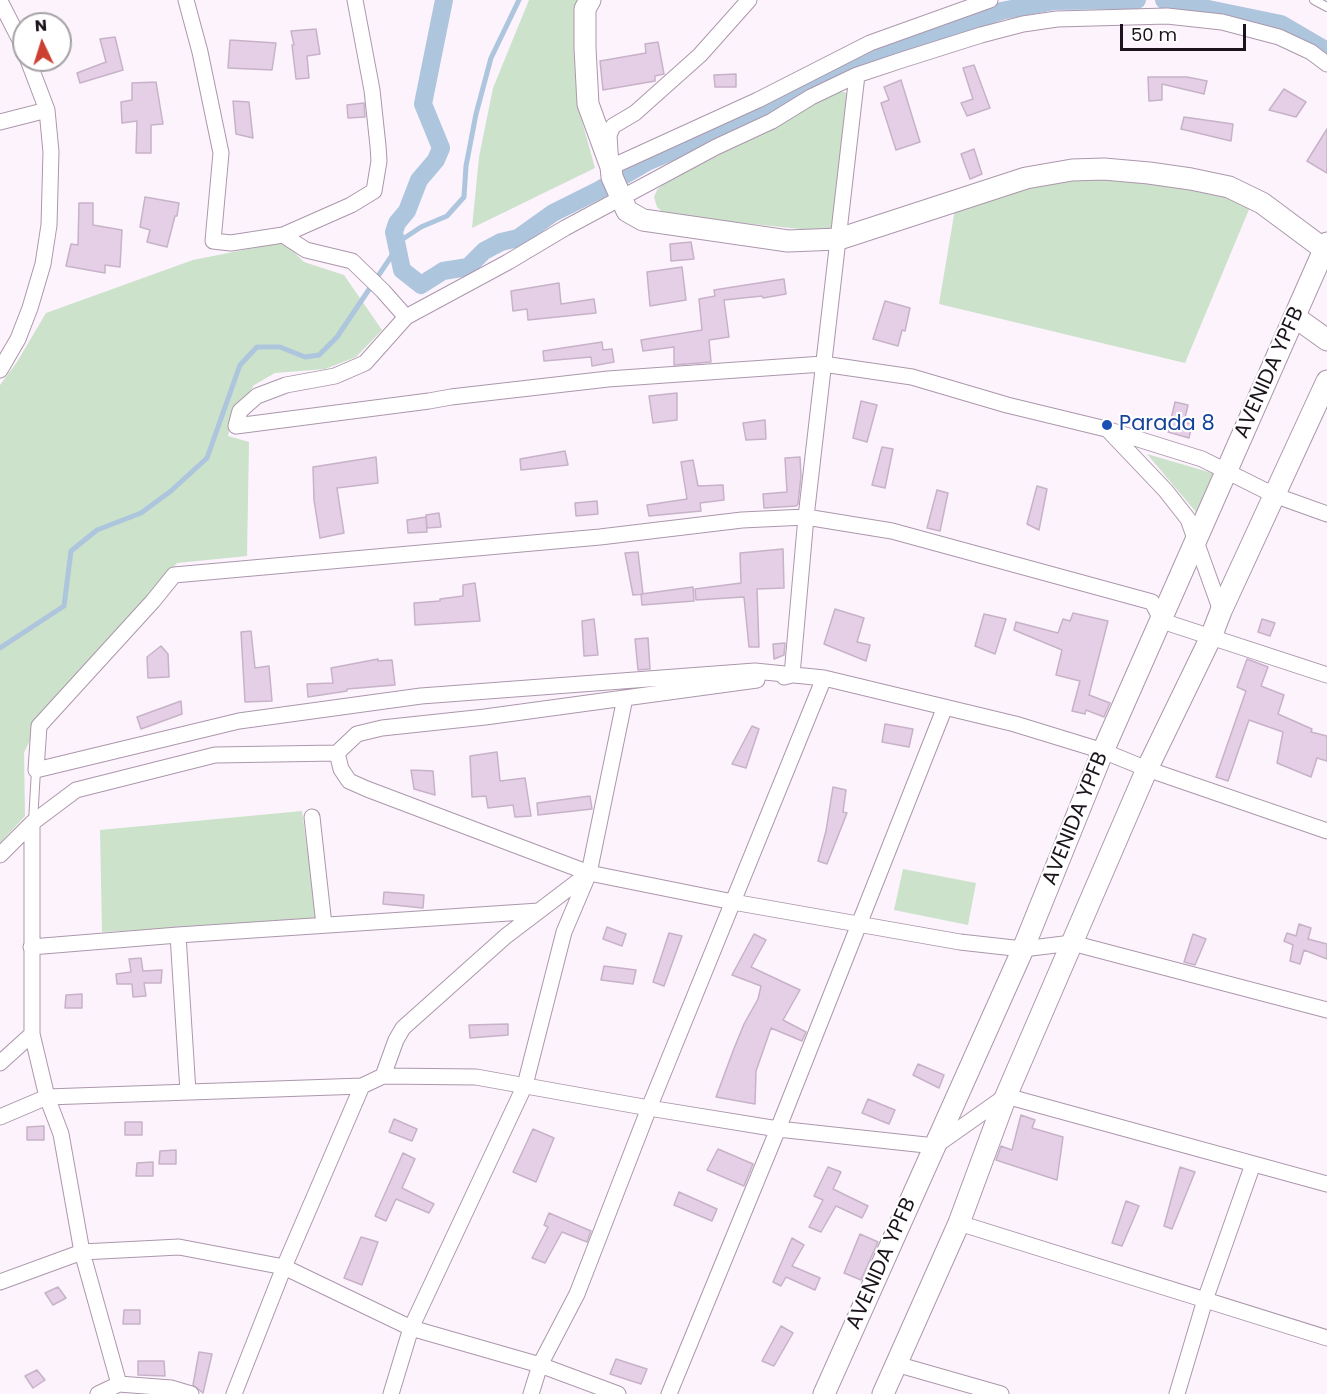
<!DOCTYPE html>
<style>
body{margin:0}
#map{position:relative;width:1327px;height:1394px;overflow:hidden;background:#fcf3fd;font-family:Poppins,sans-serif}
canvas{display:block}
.north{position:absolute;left:12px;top:12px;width:60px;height:60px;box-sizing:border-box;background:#fff;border:2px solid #a4a1a4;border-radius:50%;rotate:356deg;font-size:16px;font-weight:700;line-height:24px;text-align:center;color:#1c141c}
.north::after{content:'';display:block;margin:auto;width:21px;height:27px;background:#cc4031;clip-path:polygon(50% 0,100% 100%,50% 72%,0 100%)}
.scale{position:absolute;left:1120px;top:24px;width:126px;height:27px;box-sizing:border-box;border:3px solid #1c141c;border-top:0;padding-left:8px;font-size:18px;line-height:21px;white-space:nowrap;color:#1c141c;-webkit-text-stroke:4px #fff;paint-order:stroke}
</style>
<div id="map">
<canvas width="1327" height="1394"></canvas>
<div class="north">N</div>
<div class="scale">50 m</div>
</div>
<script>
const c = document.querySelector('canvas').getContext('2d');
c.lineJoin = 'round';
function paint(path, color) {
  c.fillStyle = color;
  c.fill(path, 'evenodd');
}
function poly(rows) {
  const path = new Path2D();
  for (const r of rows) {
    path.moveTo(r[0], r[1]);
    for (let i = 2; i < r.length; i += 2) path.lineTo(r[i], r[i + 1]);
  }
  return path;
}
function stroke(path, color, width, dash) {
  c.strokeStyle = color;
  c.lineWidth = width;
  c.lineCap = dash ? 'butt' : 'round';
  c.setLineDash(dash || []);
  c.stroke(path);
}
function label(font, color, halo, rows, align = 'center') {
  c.font = font + ' Poppins,sans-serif';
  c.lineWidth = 4.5;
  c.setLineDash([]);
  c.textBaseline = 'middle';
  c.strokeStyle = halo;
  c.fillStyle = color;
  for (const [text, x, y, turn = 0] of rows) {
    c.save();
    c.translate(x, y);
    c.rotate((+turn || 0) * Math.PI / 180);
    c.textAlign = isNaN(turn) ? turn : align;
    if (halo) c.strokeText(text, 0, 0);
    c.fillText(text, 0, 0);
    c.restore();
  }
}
const green = poly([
 [529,0,578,0,575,7,577,103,595,168,472,228,479,157,493,88],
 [839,91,848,93,834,225,829,232,666,215,657,207,654,197,657,190,666,181],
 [1080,177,1149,177,1224,194,1250,207,1185,363,939,304,955,209,1035,185],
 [284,242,304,262,344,275,382,330,356,357,325,369,275,373,254,385,232,420,228,436,249,442,247,556,177,563,36,727,24,753,25,816,0,843,0,385,17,362,46,313,193,260],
 [1147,454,1219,475,1201,518],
 [302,811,317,921,102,932,100,830],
 [903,869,976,883,968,925,894,910]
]);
const stream = poly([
 [0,648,64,606,71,551,97,530,141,513,171,491,207,458,240,365,257,347,280,347,305,357,319,355,337,337,403,239,421,227,447,216,464,197,466,166,476,114,491,58,519,0]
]);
const canal = poly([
 [444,0,423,104,441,148,436,160,419,180,407,211,397,223,394,232,402,270,421,285,443,271,468,267,484,251,501,242,518,238,553,213,599,190,647,162,742,122,827,73,902,44,931,36,1001,11,1055,1,1137,0],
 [1164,0,1281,24,1327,51]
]);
const building = poly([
 [316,29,320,54,307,56,309,78,296,79,292,45,294,45,291,31,316,29],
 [115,37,123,70,80,83,77,73,106,62,100,39,115,37],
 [230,40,276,43,272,70,228,68,230,40],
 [658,42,664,74,655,76,655,81,603,90,600,61,646,53,645,44,658,42],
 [974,65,990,108,967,116,961,103,973,99,963,68,974,65],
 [736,74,736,87,715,87,714,75,736,74],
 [1148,77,1187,77,1207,81,1204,94,1162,84,1162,100,1149,101,1148,77],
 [901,80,920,142,896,150,881,103,889,100,884,87,901,80],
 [156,82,163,124,151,125,151,153,136,153,137,121,122,123,121,102,132,100,132,83,156,82],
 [1284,89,1306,102,1296,117,1269,110,1284,89],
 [233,101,249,102,253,138,236,134,233,101],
 [364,103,365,117,348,118,347,105,364,103],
 [1184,117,1233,124,1231,141,1181,129,1184,117],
 [1327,129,1327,173,1307,161,1327,129],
 [974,149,982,174,970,179,961,154,974,149],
 [145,197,179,203,177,216,175,216,167,247,147,242,150,230,140,227,145,197],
 [79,203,93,203,93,225,122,230,120,267,105,265,105,273,66,266,71,244,78,245,79,203],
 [691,242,694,259,671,261,670,244,691,242],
 [682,267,686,300,650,306,647,272,682,267],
 [784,279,786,294,763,298,762,296,724,300,729,337,709,340,711,362,674,365,674,347,643,351,641,340,702,330,699,299,715,296,714,290,784,279],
 [559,283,561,304,594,299,596,313,528,320,527,309,513,311,511,291,559,283],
 [885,301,910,308,905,331,902,330,898,346,873,339,885,301],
 [602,342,603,350,612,349,614,362,592,366,591,357,544,361,543,351,602,342],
 [677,393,677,420,653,423,649,396,677,393],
 [861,401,877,405,867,442,853,438,861,401],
 [1175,402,1188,405,1184,422,1192,424,1189,438,1168,432,1175,402],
 [765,420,766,439,746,440,743,423,765,420],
 [882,447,893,449,885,488,872,485,882,447],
 [565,451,568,465,521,470,520,459,565,451],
 [376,457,378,483,337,488,344,533,320,538,314,500,313,467,376,457],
 [800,457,801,476,798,504,796,506,764,508,763,494,787,492,785,458,800,457],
 [693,460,698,486,723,485,724,500,700,503,701,511,649,516,647,505,687,499,681,462,693,460],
 [1037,486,1047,489,1039,530,1027,524,1037,486],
 [937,490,948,493,940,531,927,528,937,490],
 [597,501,598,514,576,516,575,503,597,501],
 [439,513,441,527,427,528,426,515,439,513],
 [426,517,427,532,408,533,407,520,426,517],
 [783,549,784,588,757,589,759,647,749,647,744,597,696,600,695,589,741,583,740,553,783,549],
 [638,552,643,594,633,595,625,553,638,552],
 [475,583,480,621,415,625,414,603,440,601,440,599,463,596,463,585,475,583],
 [693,587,694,601,642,605,641,594,693,587],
 [835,609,864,618,857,642,870,645,866,661,824,644,835,609],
 [1073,613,1108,621,1089,695,1110,703,1104,717,1086,710,1085,714,1072,711,1080,681,1056,675,1062,650,1014,630,1016,622,1058,633,1063,619,1070,621,1073,613],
 [984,614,1006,619,995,654,975,646,984,614],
 [594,619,598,655,584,656,582,621,594,619],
 [1262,619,1275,623,1270,636,1258,632,1262,619],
 [251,631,255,668,269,666,272,701,245,702,241,632,251,631],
 [648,638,650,669,638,670,635,639,648,638],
 [785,643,784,655,774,659,773,644,785,643],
 [161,646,168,654,169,677,148,678,147,657,161,646],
 [378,659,378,661,392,660,395,685,347,689,347,691,308,697,307,684,333,683,331,668,378,659],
 [1247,659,1268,667,1261,686,1284,695,1278,714,1312,729,1311,732,1327,736,1327,761,1317,758,1311,777,1277,763,1283,732,1249,720,1228,781,1216,777,1246,691,1237,687,1247,659],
 [181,701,182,714,141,729,137,717,181,701],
 [885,724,913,729,909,747,882,742,885,724],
 [752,726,759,729,746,768,732,764,752,726],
 [497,752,500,781,525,778,531,816,515,817,513,805,488,808,486,796,472,797,470,756,497,752],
 [411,770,433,771,435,795,414,789,411,770],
 [833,787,846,790,843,812,847,813,827,864,818,861,826,831,833,787],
 [590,796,592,809,538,815,537,803,590,796],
 [384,892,424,895,423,908,383,904,384,892],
 [1299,924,1311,928,1308,939,1327,944,1327,959,1304,950,1300,964,1290,961,1293,945,1284,941,1287,933,1296,936,1299,924],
 [607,927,626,934,622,946,603,939,607,927],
 [669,933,682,936,664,986,653,982,669,933],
 [754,934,766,940,751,967,800,990,783,1020,806,1032,802,1041,771,1028,756,1071,755,1104,716,1097,733,1051,744,1024,758,999,761,986,732,975,754,934],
 [1193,934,1206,939,1195,965,1184,962,1193,934],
 [141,958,143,971,162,970,161,983,144,983,146,996,133,997,132,984,117,984,116,974,131,972,129,959,141,958],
 [604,966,636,970,633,984,601,980,604,966],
 [82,994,82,1008,65,1008,66,995,82,994],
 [508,1024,508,1035,470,1038,469,1025,508,1024],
 [918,1064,944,1075,939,1088,913,1075,918,1064],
 [868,1099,895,1110,889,1124,862,1113,868,1099],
 [1021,1115,1035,1120,1032,1128,1063,1137,1057,1180,996,1160,1001,1146,1012,1150,1021,1115],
 [394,1119,417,1129,412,1141,389,1132,394,1119],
 [125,1122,142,1122,142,1135,125,1135,125,1122],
 [44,1126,44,1140,27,1140,27,1127,44,1126],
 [533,1129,554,1138,536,1182,513,1172,533,1129],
 [718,1149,753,1164,744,1186,707,1170,718,1149],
 [176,1150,176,1164,159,1164,160,1151,176,1150],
 [403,1153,415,1159,402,1188,434,1204,429,1213,396,1199,386,1221,375,1216,403,1153],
 [153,1162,153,1176,136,1176,137,1163,153,1162],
 [828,1167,841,1172,833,1189,868,1206,862,1218,836,1206,821,1232,809,1227,823,1200,814,1196,828,1167],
 [1180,1167,1195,1172,1172,1229,1164,1226,1180,1167],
 [679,1192,717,1209,712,1221,674,1205,679,1192],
 [1126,1201,1139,1206,1122,1246,1112,1243,1126,1201],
 [549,1213,591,1231,587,1242,562,1232,545,1263,532,1258,548,1227,544,1225,549,1213],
 [860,1234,878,1242,861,1280,844,1273,860,1234],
 [361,1237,378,1242,362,1285,344,1278,361,1237],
 [792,1238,804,1245,792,1266,820,1278,815,1290,786,1277,781,1286,773,1282,792,1238],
 [58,1287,66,1298,53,1305,45,1293,58,1287],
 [124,1310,140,1310,140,1324,123,1324,124,1310],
 [781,1326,793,1333,774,1366,762,1361,781,1326],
 [199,1352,212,1354,203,1393,193,1385,199,1352],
 [616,1359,647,1369,641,1384,610,1374,616,1359],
 [138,1361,164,1361,165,1376,138,1375,138,1361],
 [37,1370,45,1380,33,1388,25,1376,37,1370]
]);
const lane = poly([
 [1314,0,1327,7],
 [33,822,36,770]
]);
const street = poly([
 [186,0,200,52,221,153,213,241,231,243,283,235,306,250,352,261,383,291,406,317],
 [749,0,700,55,635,113,613,126,609,135,611,167,758,100,870,43,990,0],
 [0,1,24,48],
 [1327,64,1311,52,1279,37,1222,22,1167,16,1057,19,1023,24,981,35,902,60,857,75,811,97,772,121,716,147,565,228,508,262,406,317,365,363,335,376,286,385,257,396,240,411,236,426,429,401,451,397,608,379,823,364,912,377,1007,405,1106,429,1202,459,1274,495,1327,514],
 [0,122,47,110],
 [283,235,351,205,374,191,379,161,378,146,372,90,355,0],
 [0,370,18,339,30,308,43,264,49,225,51,152,47,110,28,60],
 [1109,431,1166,491,1188,519,1221,611],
 [1327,675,1162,621,1152,602,892,531,806,517,742,520,600,537,174,575,153,601,39,726,36,770,239,721,421,696,755,671,824,678,1015,724,1103,751,1147,769,1327,831],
 [784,677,792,675,806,517,857,75],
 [757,680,485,717,382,728,357,734,337,753,341,769,349,781,367,789,589,873,733,902,960,942,1023,949,1072,943,1327,1010],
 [312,817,324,925],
 [32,823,32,1034,47,1097,61,1134,82,1252,119,1384],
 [0,855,32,823,76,790,215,755,337,753],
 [589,873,506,936,403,1028,396,1040,383,1076,476,1077,649,1108,778,1129,935,1146,1006,1096,1327,1184],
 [178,935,188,1092],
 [31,947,178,935,539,911],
 [0,1063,32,1034],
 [0,1117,47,1097,362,1086,383,1076],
 [959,1223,1327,1338],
 [0,1282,82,1252,179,1247,284,1267,411,1328,540,1365,618,1394],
 [896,1364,1001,1394],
 [98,1394,119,1384,171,1388,191,1394],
 [234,1394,284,1267,362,1086],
 [391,1394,411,1328,525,1085,564,932,589,873,625,698],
 [531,1394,540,1365,577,1294,649,1108,824,678],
 [669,1394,778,1129,945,707],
 [1177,1394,1205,1300,1253,1164]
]);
const secondary = poly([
 [590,0,585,9,585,48,588,104,611,167,612,177,627,211,643,220,788,241,839,239,1026,178,1072,170,1104,169,1149,173,1191,179,1229,187,1262,203,1324,249],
 [1295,317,1327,340],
 [824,1394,1023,949,1103,751,1327,243],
 [883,1394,959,1223,1006,1096,1147,769,1211,637,1221,611,1327,381]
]);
const markers = [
 [1107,425,6,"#1a4fb4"]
];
const streetNames = [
 ["AVENIDA YPFB",1270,373,-66],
 ["AVENIDA YPFB",1076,819,-68],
 ["AVENIDA YPFB",882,1264,-66]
];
const transitNames = [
 ["Parada 8",1119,425]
];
paint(green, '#cce2cb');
stroke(stream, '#adc5dd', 5);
stroke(canal, '#adc5dd', 18);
paint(building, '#e5cfe6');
stroke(building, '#c7b2c8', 1.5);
stroke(lane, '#ac97ac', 10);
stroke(street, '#ac97ac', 17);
stroke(secondary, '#ac97ac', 23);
stroke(lane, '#fff', 8);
stroke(street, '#fff', 15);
stroke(secondary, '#fff', 21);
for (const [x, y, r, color] of markers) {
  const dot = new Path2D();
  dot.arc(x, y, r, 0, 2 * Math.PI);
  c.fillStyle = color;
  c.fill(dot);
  stroke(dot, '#fff', 2);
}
label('21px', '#1c141c', '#fff', streetNames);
label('21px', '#164399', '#fff', transitNames, 'left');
</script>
